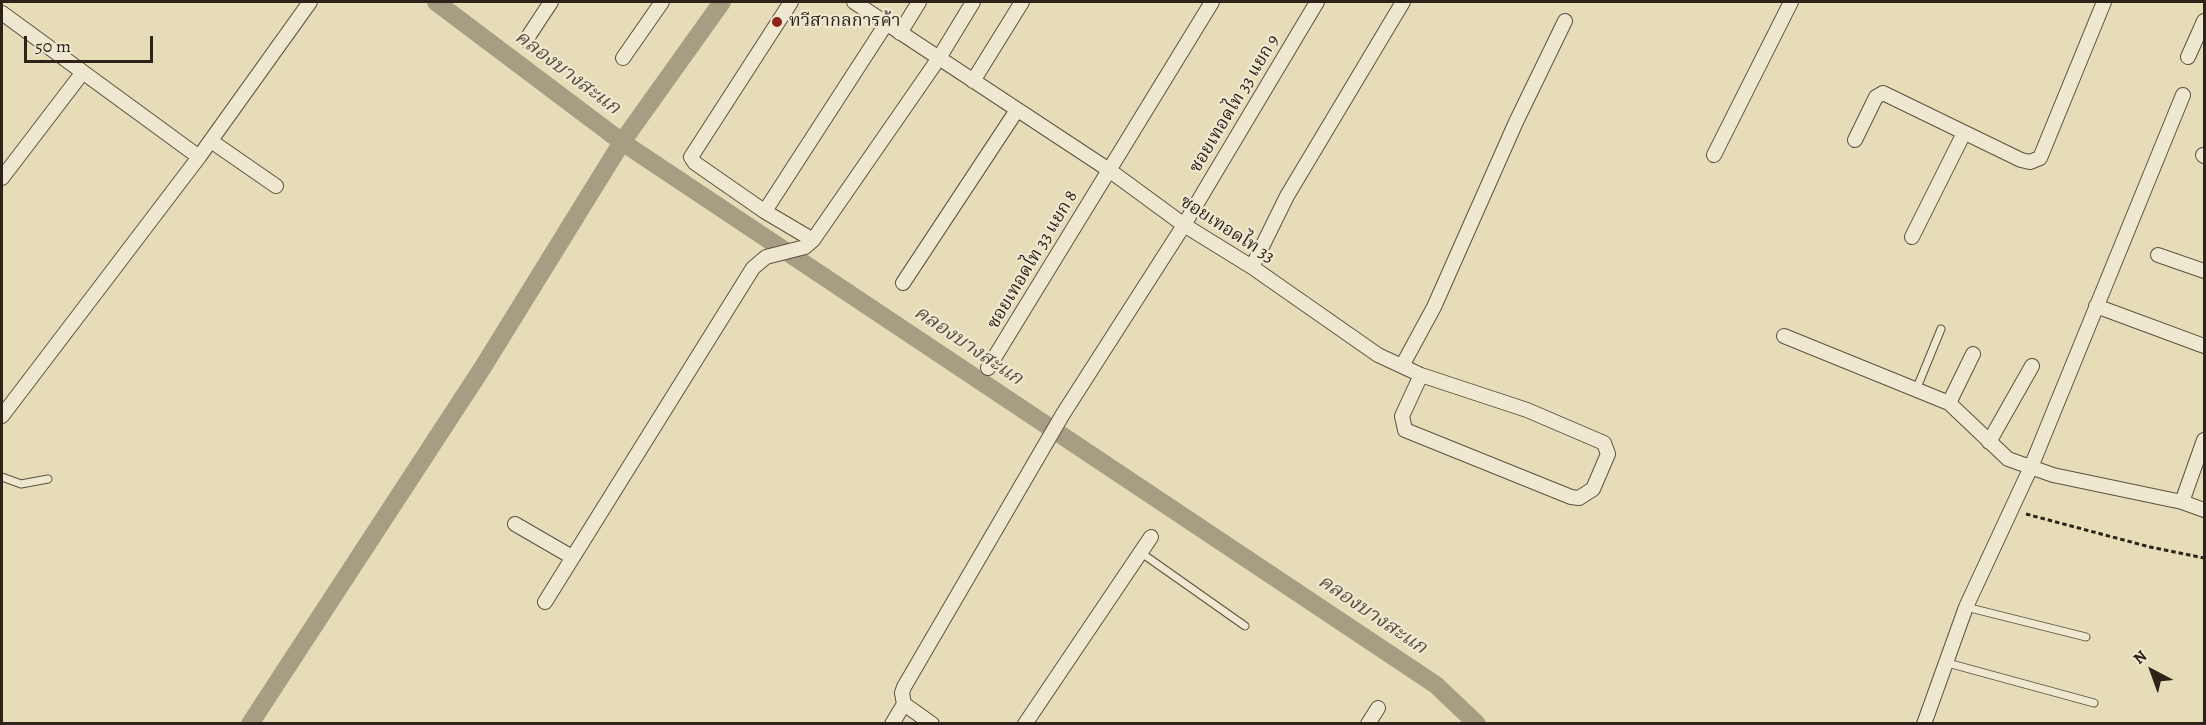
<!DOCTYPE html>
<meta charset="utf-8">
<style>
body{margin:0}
#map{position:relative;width:2206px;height:725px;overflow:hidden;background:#e6dcb8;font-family:Alegreya,serif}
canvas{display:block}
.frame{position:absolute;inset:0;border:3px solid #2d2318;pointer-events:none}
.north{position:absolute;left:2122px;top:641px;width:60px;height:60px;-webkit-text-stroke:4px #efe8d1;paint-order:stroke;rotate:319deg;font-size:16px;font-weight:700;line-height:24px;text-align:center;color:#2d2318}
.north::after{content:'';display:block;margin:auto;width:21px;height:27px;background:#2d2318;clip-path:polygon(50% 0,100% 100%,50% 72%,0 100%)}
.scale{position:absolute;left:24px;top:36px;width:129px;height:27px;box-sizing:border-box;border:3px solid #2d2318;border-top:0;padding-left:8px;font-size:18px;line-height:21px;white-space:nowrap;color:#2d2318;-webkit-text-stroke:4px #efe8d1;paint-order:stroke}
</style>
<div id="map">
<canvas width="2206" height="725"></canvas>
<div class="frame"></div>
<div class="north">N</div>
<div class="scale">50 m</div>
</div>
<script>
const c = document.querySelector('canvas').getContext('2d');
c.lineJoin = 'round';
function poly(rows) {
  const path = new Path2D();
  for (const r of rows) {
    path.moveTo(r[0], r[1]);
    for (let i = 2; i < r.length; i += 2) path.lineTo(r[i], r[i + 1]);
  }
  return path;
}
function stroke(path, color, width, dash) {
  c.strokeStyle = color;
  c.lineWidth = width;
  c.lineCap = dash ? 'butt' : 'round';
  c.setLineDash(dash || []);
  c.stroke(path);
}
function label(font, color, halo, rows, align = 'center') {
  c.font = font + ' Alegreya,"Noto Serif Thai",serif';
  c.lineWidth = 4.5;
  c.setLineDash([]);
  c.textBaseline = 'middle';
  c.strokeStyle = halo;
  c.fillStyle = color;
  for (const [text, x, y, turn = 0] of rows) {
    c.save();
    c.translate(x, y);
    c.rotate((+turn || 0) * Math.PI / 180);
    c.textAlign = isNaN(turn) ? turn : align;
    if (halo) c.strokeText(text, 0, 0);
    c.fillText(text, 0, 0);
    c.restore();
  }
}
const canal = poly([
 [436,2,622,142,1436,685,1477,724],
 [250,724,483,367,622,142,722,2]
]);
const path = poly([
 [2026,514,2150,547,2204,558]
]);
const lane = poly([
 [1916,390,1941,329],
 [2,477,21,484,48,479],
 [1140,552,1245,626],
 [1966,607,2086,637],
 [1944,662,2094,703]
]);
const street = poly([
 [791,2,691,157,695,163,764,211,813,240],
 [854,2,1109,170,1184,225,1252,267,1378,355,1421,375,1527,410,1604,443,1608,454,1593,489,1579,498,1571,497,1405,430,1402,416,1421,375],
 [2,13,199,157],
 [900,33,919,2],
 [526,40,551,2],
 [2188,57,2204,21],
 [623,58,662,2],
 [973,81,1022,2],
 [1855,140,1876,97,1883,93,2021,160,2030,162,2040,158,2104,2],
 [211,141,276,186],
 [1714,155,1791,2],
 [2203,155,2204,156],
 [2,178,83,72],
 [765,211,886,24],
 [1912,237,1964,133],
 [2158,255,2204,271],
 [1252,267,1287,196,1403,2],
 [903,283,1017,110],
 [2096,306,2204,346],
 [1784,336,1949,403,2008,459,2053,475,2182,502,2204,510],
 [1402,366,1434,307,1516,122,1565,21],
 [988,368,1212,2],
 [1949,403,1973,354],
 [2,416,199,157,310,2],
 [1989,442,2032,366],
 [2182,502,2204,440],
 [515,524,572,557],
 [545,602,753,268,766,257,805,247,813,240,939,58,973,2],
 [892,724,904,704],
 [932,724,904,704,902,693,904,687,1063,414,1184,225,1317,2],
 [1025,724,1151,537],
 [1368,724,1378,708],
 [1924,724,1966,607,2031,467,2183,95]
]);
const markers = [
 [777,22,6,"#8f2418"]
];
const poiNames = [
 ["ทวีสากลการค้า",789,22]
];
const streetNames = [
 ["ซอยเทอดไท 33 แยก 9",1235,104,-59],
 ["ซอยเทอดไท 33",1227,230,33],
 ["ซอยเทอดไท 33 แยก 8",1033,260,-59]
];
const waterNames = [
 ["คลองบางสะแก",567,73,37],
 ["คลองบางสะแก",968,346,34],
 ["คลองบางสะแก",1372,615,34]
];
stroke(canal, '#a79d82', 18);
stroke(lane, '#5b5140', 9);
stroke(street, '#5b5140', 16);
stroke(path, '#2d2318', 3, [4.5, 3]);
stroke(lane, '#efe8d1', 7);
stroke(street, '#efe8d1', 14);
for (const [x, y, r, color] of markers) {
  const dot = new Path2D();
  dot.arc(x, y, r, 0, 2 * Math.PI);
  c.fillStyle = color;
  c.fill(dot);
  stroke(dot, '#efe8d1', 2);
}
label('18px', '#2d2318', '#efe8d1', poiNames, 'left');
label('18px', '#2d2318', '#efe8d1', streetNames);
label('italic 20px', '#584e3d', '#efe8d1', waterNames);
</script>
